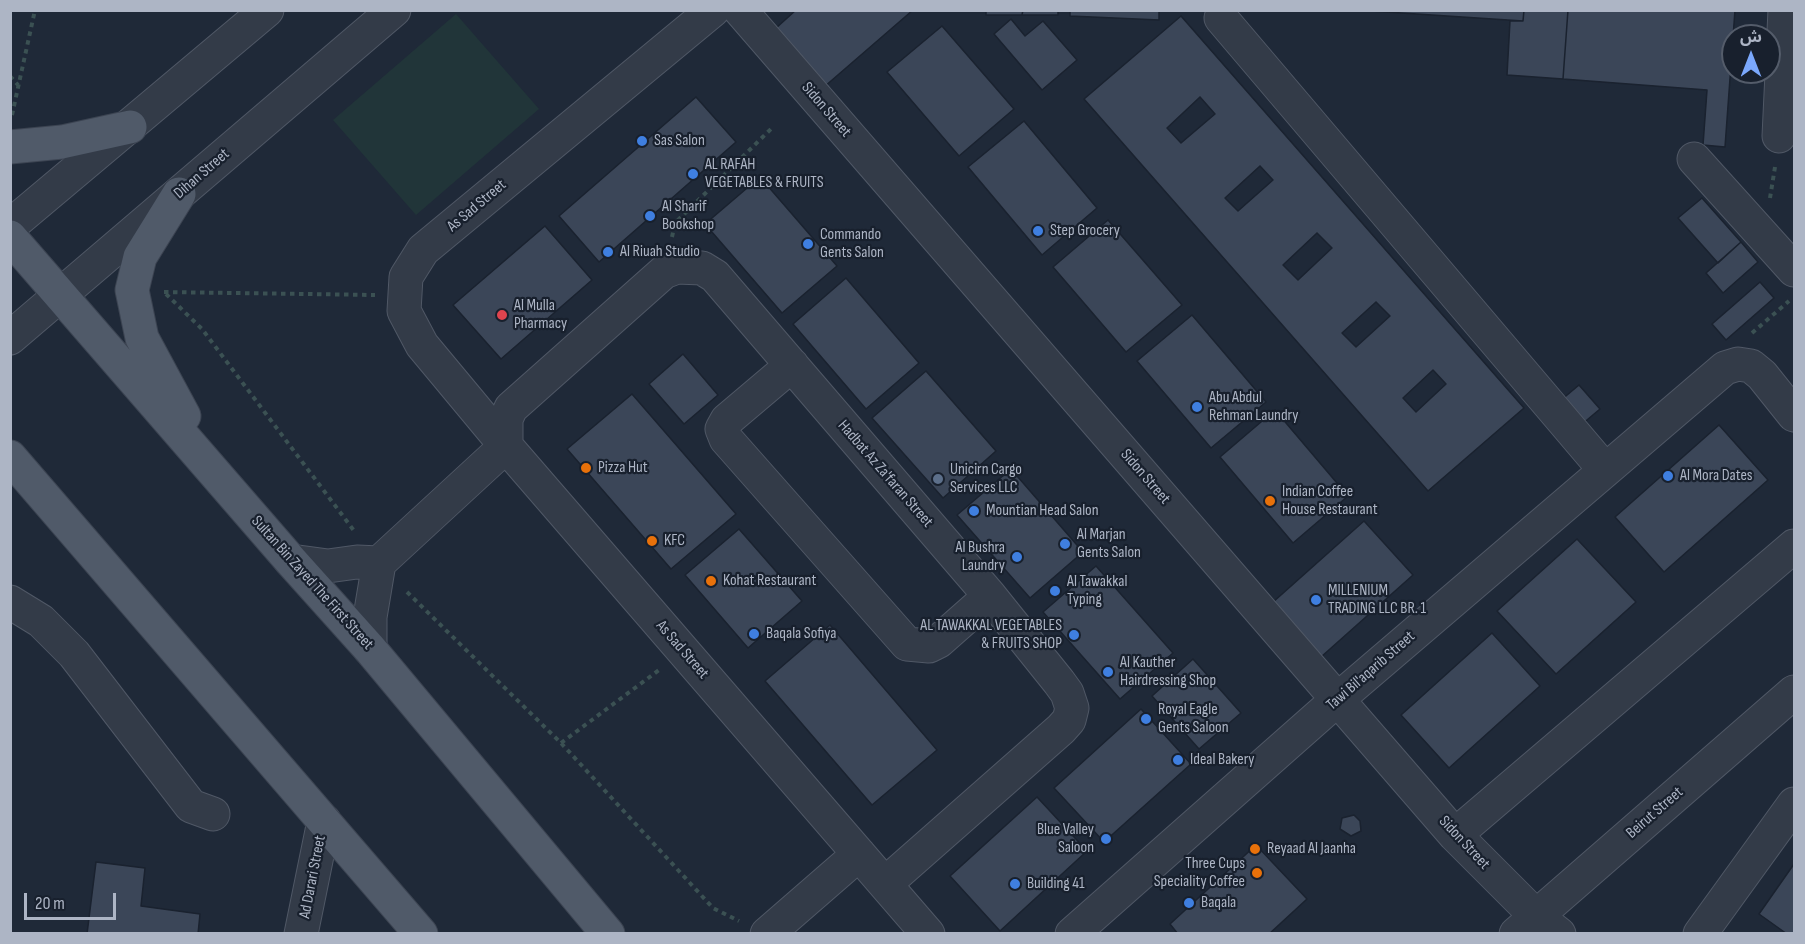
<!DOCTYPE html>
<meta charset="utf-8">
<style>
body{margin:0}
#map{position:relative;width:1805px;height:944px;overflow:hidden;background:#1f2938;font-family:"Sofia Sans Condensed","Noto Sans Arabic",sans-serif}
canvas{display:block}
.frame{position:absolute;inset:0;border:12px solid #adb5c5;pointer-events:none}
.north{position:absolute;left:1721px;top:24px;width:60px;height:60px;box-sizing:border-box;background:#18202d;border:2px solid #545c6a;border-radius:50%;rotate:0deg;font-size:16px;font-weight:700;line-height:24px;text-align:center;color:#adb5c5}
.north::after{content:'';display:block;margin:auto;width:21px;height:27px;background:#7ba8fc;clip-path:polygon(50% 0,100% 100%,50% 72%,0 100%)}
.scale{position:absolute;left:24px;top:893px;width:92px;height:27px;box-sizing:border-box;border:3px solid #adb5c5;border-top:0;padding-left:8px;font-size:18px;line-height:21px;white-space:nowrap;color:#adb5c5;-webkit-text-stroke:4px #18202d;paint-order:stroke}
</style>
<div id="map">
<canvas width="1805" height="944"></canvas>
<div class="frame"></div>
<div class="north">ش</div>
<div class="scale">20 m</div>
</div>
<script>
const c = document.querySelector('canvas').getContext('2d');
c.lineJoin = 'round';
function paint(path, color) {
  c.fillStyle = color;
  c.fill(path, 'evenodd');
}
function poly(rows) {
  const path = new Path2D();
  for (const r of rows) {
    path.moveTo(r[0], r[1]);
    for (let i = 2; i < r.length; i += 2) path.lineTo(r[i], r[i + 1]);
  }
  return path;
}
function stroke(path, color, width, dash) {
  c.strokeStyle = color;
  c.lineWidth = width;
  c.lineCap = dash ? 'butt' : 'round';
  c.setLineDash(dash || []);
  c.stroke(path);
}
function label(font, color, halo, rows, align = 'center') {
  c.font = font + ' "Sofia Sans Condensed",sans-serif';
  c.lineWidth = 4.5;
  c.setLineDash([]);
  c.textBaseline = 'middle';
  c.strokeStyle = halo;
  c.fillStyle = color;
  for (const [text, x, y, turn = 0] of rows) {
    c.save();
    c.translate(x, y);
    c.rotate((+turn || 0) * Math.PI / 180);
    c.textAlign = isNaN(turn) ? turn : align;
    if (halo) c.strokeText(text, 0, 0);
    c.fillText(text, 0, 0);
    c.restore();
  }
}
const green = poly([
 [456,14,539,109,416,215,333,120]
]);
const building = poly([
 [796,10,913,10,824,87,775,29,796,10],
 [986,10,1023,10,1022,15,986,15,986,10],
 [1023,10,1058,10,1058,15,1022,15,1023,10],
 [1070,10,1159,10,1159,20,1070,16,1070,10],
 [1356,10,1524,10,1523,21,1356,10],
 [1524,10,1568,10,1563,79,1507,75,1510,21,1523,21,1524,10],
 [1568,10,1735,10,1725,147,1703,145,1707,90,1563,79,1568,10],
 [1181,16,1524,408,1428,491,1084,99,1181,16],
 [1200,97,1215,114,1181,143,1167,128,1200,97],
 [1260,166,1273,180,1238,211,1225,198,1260,166],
 [1317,233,1332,248,1298,280,1283,265,1317,233],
 [1376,302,1390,316,1356,347,1342,333,1376,302],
 [1433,370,1446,384,1416,412,1403,398,1433,370],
 [1011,19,1025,36,1043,21,1077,60,1042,90,994,34,1011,19],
 [942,26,1014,109,959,156,887,72,942,26],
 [696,97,736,142,599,262,559,216,696,97],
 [1024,121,1097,208,1042,255,968,167,1024,121],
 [760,177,837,266,782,313,705,224,760,177],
 [1702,198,1741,242,1718,263,1678,218,1702,198],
 [1108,220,1182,305,1126,352,1053,267,1108,220],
 [545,226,592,280,501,359,453,305,545,226],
 [1741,242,1758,262,1723,293,1706,273,1741,242],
 [846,278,919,363,866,409,793,324,846,278],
 [1760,282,1774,298,1726,340,1712,324,1760,282],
 [1192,315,1266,402,1211,448,1137,361,1192,315],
 [683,354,718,395,684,424,649,384,683,354],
 [926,371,996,451,943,498,872,418,926,371],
 [1579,385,1600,409,1581,425,1560,401,1579,385],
 [632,394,736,514,671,569,567,449,632,394],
 [1275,410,1348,496,1293,543,1220,457,1275,410],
 [1719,425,1768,480,1664,572,1615,517,1719,425],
 [1011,469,1083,552,1030,598,957,515,1011,469],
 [1364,521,1413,575,1321,657,1272,603,1364,521],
 [739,529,802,601,748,648,685,575,739,529],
 [1577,539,1636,602,1556,674,1497,611,1577,539],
 [1096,566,1173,653,1120,699,1043,612,1096,566],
 [830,625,937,750,872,805,765,681,830,625],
 [1492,633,1540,686,1449,768,1401,715,1492,633],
 [1193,659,1241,713,1199,749,1152,696,1193,659],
 [1141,709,1191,764,1104,842,1054,788,1141,709],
 [1037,797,1087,851,1000,931,950,876,1037,797],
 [1354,815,1360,821,1361,831,1351,836,1340,829,1342,818,1354,815],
 [1256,845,1307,899,1269,934,1178,934,1170,924,1256,845],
 [96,862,145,868,141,906,200,914,198,934,87,934,96,862],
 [1794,864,1794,934,1787,934,1759,914,1794,864]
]);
const path = poly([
 [10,76,18,85],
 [12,115,35,10],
 [1770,198,1775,167],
 [672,237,675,223,774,126],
 [164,292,375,295],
 [166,294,202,329,355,532],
 [1752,333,1789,301],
 [407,592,561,743,713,908,739,921],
 [561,743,659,670]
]);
const minor = poly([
 [713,10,423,250,406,277,404,311,422,345,506,446,928,934],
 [740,10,1455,835,1536,916,1559,934],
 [1221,18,1605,470],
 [1779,136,1785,10],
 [1694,159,1794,270],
 [10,226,267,10],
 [10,338,394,10],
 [792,365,727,420,722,429,726,439,907,644,929,646,939,641,990,596],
 [291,561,328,566,357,562,379,563],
 [10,602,41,621,74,654,191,806,213,814],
 [370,649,370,617,379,563,506,446,506,419,511,408,664,272,677,267,702,268,715,276,990,596,1059,682,1067,693,1072,708,1069,720,1061,729,885,884],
 [1455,835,1794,546],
 [301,934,324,821],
 [767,934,859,854],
 [1072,934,1338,699,1725,368,1738,364,1751,366,1762,375,1794,415],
 [1516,934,1794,692],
 [1700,934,1794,804]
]);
const major = poly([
 [10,147,62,142,130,127],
 [179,194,140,257,132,290,142,338,184,416],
 [10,237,291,561,370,649,608,934],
 [10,457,421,934]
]);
const markers = [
 [642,141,6,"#3f7fe0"],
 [693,174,6,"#3f7fe0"],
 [650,216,6,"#3f7fe0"],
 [1038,231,6,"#3f7fe0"],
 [808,244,6,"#3f7fe0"],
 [608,252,6,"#3f7fe0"],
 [502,315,6,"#e0444e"],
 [1197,407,6,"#3f7fe0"],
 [586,468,6,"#e8710a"],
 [1668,476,6,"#3f7fe0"],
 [938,479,6,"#5c6f8a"],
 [1270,501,6,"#e8710a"],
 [974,511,6,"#3f7fe0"],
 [652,541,6,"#e8710a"],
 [1065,544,6,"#3f7fe0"],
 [1017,557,6,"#3f7fe0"],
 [711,581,6,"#e8710a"],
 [1055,591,6,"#3f7fe0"],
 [1316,600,6,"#3f7fe0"],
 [754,634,6,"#3f7fe0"],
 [1074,635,6,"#3f7fe0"],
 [1108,672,6,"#3f7fe0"],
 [1146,719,6,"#3f7fe0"],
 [1178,760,6,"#3f7fe0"],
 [1106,839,6,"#3f7fe0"],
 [1255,849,6,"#e8710a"],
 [1257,873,6,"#e8710a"],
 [1015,884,6,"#3f7fe0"],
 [1189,903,6,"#3f7fe0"]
];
const streetNames = [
 ["Sidon Street",826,110,49],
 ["Dihan Street",202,174,-41],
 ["As Sad Street",477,206,-40],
 ["Hadbat Az Za'faran Street",885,474,49],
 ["Sidon Street",1145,477,49],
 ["Sultan Bin Zayed The First Street",312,583,48],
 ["As Sad Street",682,650,49],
 ["Tawi Bil'aqarib Street",1371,671,-41],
 ["Beirut Street",1655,813,-41],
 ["Sidon Street",1464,843,47],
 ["Ad Darari Street",313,877,-79]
];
const poiNames = [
 ["Sas Salon",654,141],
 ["AL RAFAH",705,165],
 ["VEGETABLES & FRUITS",705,183],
 ["Al Sharif",662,207],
 ["Bookshop",662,225],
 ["Step Grocery",1050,231],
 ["Commando",820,235],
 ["Gents Salon",820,253],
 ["Al Riuah Studio",620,252],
 ["Al Mulla",514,306],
 ["Pharmacy",514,324],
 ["Abu Abdul",1209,398],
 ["Rehman Laundry",1209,416],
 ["Pizza Hut",598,468],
 ["Unicirn Cargo",950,470],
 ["Services LLC",950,488],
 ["Al Mora Dates",1680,476],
 ["Indian Coffee",1282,492],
 ["House Restaurant",1282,510],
 ["Mountian Head Salon",986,511],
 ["Al Marjan",1077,535],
 ["Gents Salon",1077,553],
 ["KFC",664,541],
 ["Al Bushra",1005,548,"right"],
 ["Laundry",1005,566,"right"],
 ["Kohat Restaurant",723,581],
 ["Al Tawakkal",1067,582],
 ["Typing",1067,600],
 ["MILLENIUM",1328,591],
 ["TRADING LLC BR. 1",1328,609],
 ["AL TAWAKKAL VEGETABLES",1062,626,"right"],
 ["& FRUITS SHOP",1062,644,"right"],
 ["Baqala Sofiya",766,634],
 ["Al Kauther",1120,663],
 ["Hairdressing Shop",1120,681],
 ["Royal Eagle",1158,710],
 ["Gents Saloon",1158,728],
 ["Ideal Bakery",1190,760],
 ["Blue Valley",1094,830,"right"],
 ["Saloon",1094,848,"right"],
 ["Reyaad Al Jaanha",1267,849],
 ["Three Cups",1245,864,"right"],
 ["Speciality Coffee",1245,882,"right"],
 ["Building 41",1027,884],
 ["Baqala",1201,903]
];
paint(green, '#213539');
paint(building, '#3b4658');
stroke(building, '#1a222f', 1.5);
stroke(minor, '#505866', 35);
stroke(major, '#3c4452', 35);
stroke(path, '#3b5153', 4, [4.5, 4.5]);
stroke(minor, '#333b48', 33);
stroke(major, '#505a69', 33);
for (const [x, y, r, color] of markers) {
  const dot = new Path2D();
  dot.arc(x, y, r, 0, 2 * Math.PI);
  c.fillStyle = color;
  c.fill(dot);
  stroke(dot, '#18202d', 2);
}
label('16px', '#adb5c5', '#18202d', streetNames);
label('16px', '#adb5c5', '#18202d', poiNames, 'left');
</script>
